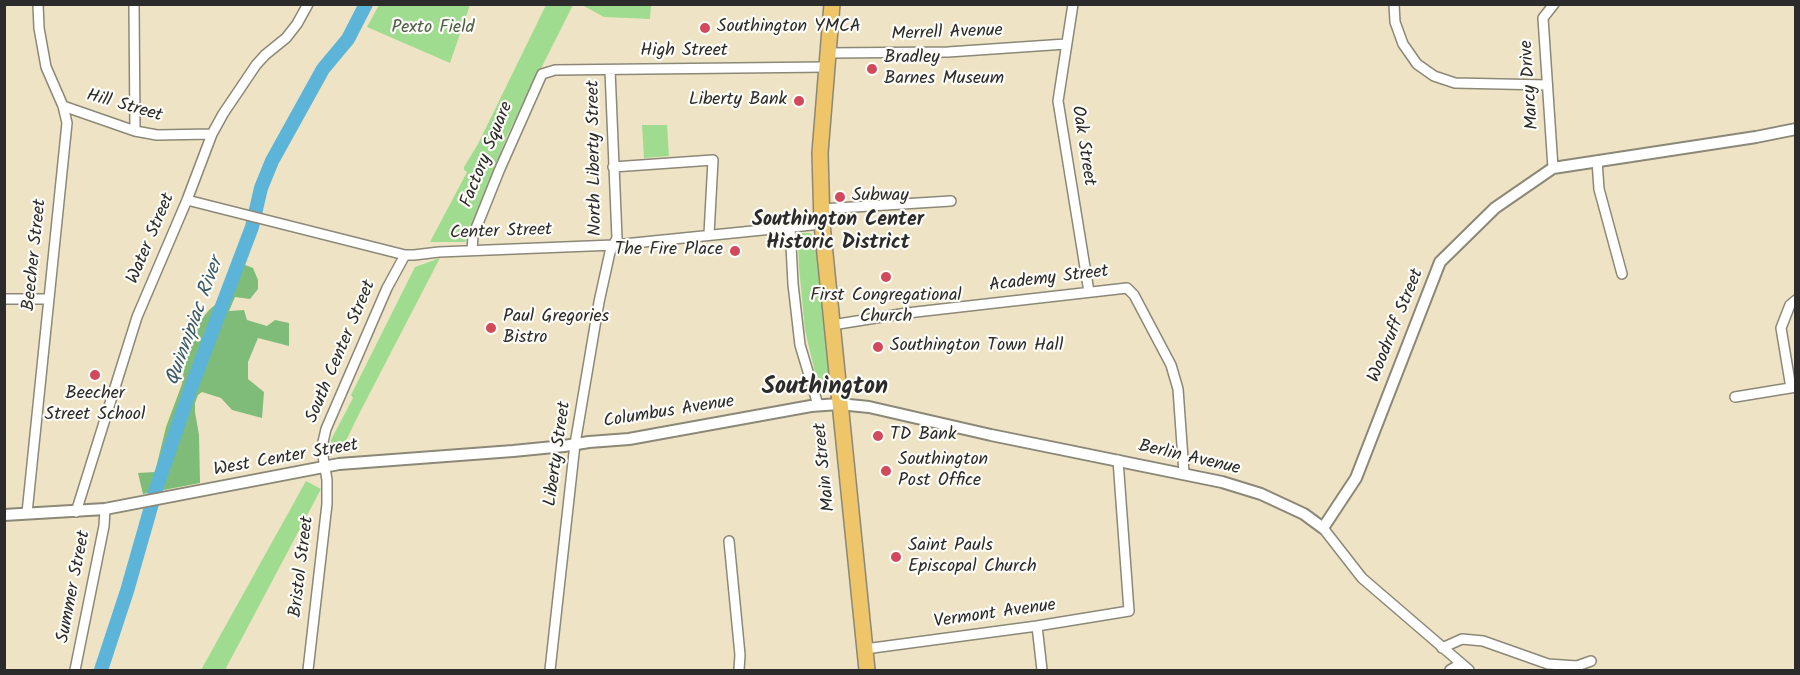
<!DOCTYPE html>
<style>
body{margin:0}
#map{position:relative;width:1800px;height:675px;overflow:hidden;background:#eee4c5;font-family:Kalam,sans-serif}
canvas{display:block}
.frame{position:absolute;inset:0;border:6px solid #2b2b2b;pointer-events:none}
</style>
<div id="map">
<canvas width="1800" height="675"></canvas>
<div class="frame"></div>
</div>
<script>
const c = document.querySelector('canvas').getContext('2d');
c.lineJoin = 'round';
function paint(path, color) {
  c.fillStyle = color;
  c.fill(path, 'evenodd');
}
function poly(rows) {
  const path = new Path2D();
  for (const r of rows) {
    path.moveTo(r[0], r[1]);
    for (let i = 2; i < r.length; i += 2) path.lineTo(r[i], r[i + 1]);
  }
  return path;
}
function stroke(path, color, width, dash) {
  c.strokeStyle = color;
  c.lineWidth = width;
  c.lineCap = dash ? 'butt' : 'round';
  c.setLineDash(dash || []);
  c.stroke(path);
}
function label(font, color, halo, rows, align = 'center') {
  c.font = font + ' Kalam,sans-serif';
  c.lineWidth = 4.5;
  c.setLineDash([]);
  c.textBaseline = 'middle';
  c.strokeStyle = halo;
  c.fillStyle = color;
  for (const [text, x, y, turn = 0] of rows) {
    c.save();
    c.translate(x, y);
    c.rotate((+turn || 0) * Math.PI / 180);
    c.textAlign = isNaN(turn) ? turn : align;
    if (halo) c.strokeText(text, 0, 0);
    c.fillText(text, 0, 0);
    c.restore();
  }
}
const green = poly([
 [379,5,470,5,450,63,367,27],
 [546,5,573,5,508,134,465,242,430,242,467,172,464,170,464,167,478,144],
 [582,5,651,5,650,19,604,17],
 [642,125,667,125,669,156,644,158],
 [802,233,810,233,815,238,830,388,828,391,821,391,818,385,805,330,799,267,798,239],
 [440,258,359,414,339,455,331,448,331,440,353,398,351,395,415,267],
 [306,481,321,489,225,670,201,670]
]);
const forest = poly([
 [247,224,258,225,243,264,253,268,258,280,258,289,250,299,235,297,229,311,244,310,247,320,267,326,275,320,289,323,289,346,258,338,248,362,248,379,264,392,262,418,232,410,221,398,202,392,198,395,195,403,195,412,199,435,200,483,143,494,138,473,155,472,166,427,182,384,187,345,197,325,209,310,221,300]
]);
const river = poly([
 [101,670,127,591,157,486,192,385,252,227,261,188,272,161,323,69,348,39,366,4]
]);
const minor = poly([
 [134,4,135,131],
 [1073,4,1058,101,1089,292],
 [1394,4,1395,22,1403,44,1417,64,1434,76,1455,83,1547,85],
 [828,53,948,52,1066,44],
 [63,106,135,131,157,135,212,134],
 [1597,161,1599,189,1622,274],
 [613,167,713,160,709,234],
 [1553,168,1543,18,1554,4],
 [187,200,405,255,414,255,439,252,614,245,822,224],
 [821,209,951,201],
 [790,226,793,284,800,345,818,405],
 [472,250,473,236,499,171,542,74,555,70,827,67],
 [4,299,47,299],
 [832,325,907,313,1127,288,1134,295,1171,365,1178,389,1184,473],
 [1791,388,1781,328,1790,305,1796,300],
 [1735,397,1796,387],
 [76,512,137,317,187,200,212,134,223,114,256,65,265,55,286,38,297,24,308,4],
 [27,513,67,123,63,106,46,67,39,28,38,4],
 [1323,528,1362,578,1469,670],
 [729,541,740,655,739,670],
 [1037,626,1042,670],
 [1442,648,1462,639,1483,641,1548,664,1577,666,1591,661],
 [865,649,1037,626,1129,611,1118,460],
 [75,670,104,526,105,509],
 [308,670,327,504,327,480,322,450,323,442,326,429,387,288,405,255],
 [550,670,575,444,599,302,610,252,617,238,610,70],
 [1450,670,1460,664]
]);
const tertiary = poly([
 [4,515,105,509,339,464,513,451,564,446,589,442,629,439,811,406,839,404,869,407,991,435,1222,482,1261,494,1304,514,1323,528,1356,478,1440,262,1495,208,1553,168,1756,137,1796,129]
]);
const trunk = poly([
 [832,4,820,153,822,224,867,670]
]);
const markers = [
 [705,28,6,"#d1495b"],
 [872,69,6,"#d1495b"],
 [799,101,6,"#d1495b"],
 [840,197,6,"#d1495b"],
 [735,251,6,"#d1495b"],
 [886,277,6,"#d1495b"],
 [491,328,6,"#d1495b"],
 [878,347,6,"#d1495b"],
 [95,375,6,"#d1495b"],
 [878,436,6,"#d1495b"],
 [886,471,6,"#d1495b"],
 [896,557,6,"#d1495b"]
];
const poiNames = [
 ["Southington YMCA",717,28],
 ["Bradley",884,59],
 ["Barnes Museum",884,80],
 ["Liberty Bank",787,101,"right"],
 ["Subway",852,197],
 ["The Fire Place",723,251,"right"],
 ["First Congregational",886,297,"center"],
 ["Church",886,318,"center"],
 ["Paul Gregories",503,318],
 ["Bistro",503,339],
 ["Southington Town Hall",890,347],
 ["Beecher",95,395,"center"],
 ["Street School",95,416,"center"],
 ["TD Bank",890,436],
 ["Southington",898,461],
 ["Post Office",898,482],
 ["Saint Pauls",908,547],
 ["Episcopal Church",908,568]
];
const parkNames = [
 ["Pexto Field",433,29]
];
const streetNames = [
 ["Merrell Avenue",947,34,-2],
 ["High Street",684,52],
 ["Marcy Drive",1531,85,-94],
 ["Hill Street",124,107,16],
 ["Oak Street",1082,146,81],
 ["Factory Square",488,155,-68],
 ["North Liberty Street",596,158,-91],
 ["Center Street",501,233,-2],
 ["Water Street",152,239,-67],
 ["Beecher Street",36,255,-84],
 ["Academy Street",1049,280,-7],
 ["Woodruff Street",1397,326,-68],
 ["South Center Street",342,352,-67],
 ["Columbus Avenue",669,413,-9],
 ["Liberty Street",559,454,-82],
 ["West Center Street",286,459,-10],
 ["Berlin Avenue",1189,459,13],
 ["Main Street",826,467,-96],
 ["Bristol Street",303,567,-83],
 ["Summer Street",75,587,-79],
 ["Vermont Avenue",995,615,-8]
];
const neighbourhoodNames = [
 ["Southington Center",838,222],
 ["Historic District",838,245]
];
const waterNames = [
 ["Quinnipiac River",196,322,-70]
];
const districtNames = [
 ["Southington",825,389]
];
paint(green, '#9fdc90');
paint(forest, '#7fbc7a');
stroke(river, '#5cb4d9', 14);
stroke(minor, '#8c8878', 12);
stroke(tertiary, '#8c8878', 14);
stroke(trunk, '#8c8878', 18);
stroke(minor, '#fff', 9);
stroke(tertiary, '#fff', 10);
stroke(trunk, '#eec569', 15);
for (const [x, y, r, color] of markers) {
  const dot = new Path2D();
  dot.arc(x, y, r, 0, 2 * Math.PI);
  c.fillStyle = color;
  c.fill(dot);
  stroke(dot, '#fdfcf7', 2);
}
label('18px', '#2b2b2b', '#fdfcf7', poiNames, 'left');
label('18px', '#4e6049', '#fdfcf7', parkNames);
label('18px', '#2b2b2b', '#fdfcf7', streetNames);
label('bold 20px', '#2b2b2b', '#fdfcf7', neighbourhoodNames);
label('italic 20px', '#3c5b68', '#fdfcf7', waterNames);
label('bold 24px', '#2b2b2b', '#fdfcf7', districtNames);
</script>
